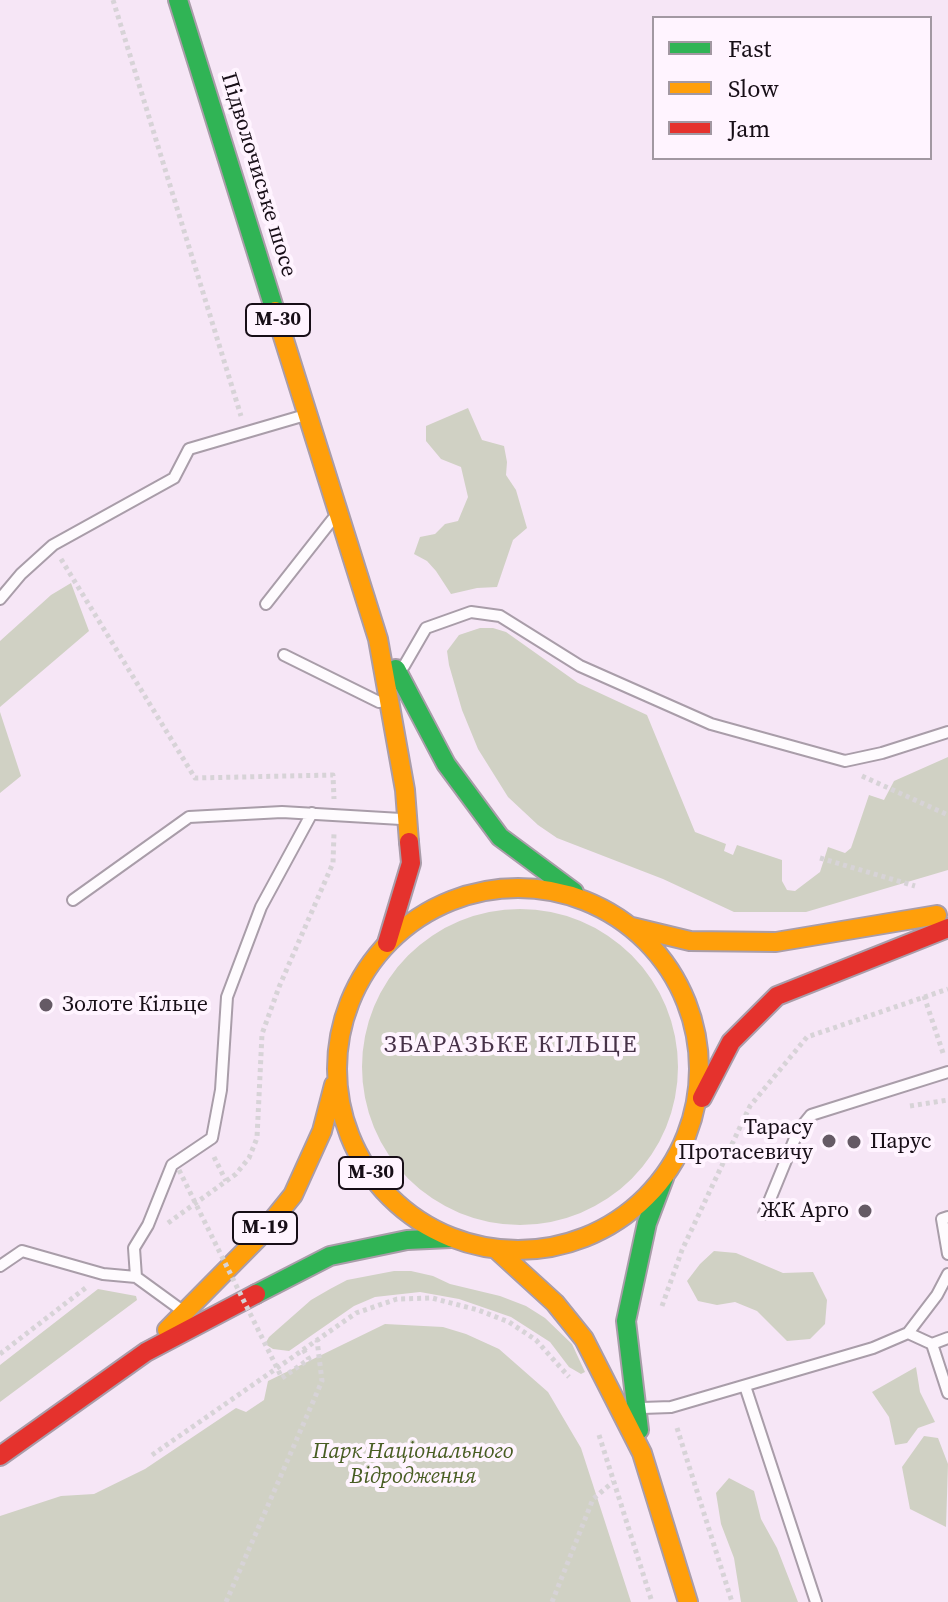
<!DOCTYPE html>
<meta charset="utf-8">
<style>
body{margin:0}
#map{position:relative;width:948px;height:1602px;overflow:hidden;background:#f6e6f6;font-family:"Source Serif 4",serif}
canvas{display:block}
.legend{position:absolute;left:652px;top:16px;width:280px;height:144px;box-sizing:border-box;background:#fff4ff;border:2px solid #a298a2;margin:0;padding:10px 14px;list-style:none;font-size:24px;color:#170e17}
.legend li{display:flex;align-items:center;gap:16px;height:40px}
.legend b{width:40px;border:2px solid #a298a2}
</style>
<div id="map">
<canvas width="948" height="1602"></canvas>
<ul class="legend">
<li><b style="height:10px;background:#30b455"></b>Fast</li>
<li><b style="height:10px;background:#ff9f0a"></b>Slow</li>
<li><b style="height:10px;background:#e5322d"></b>Jam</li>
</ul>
</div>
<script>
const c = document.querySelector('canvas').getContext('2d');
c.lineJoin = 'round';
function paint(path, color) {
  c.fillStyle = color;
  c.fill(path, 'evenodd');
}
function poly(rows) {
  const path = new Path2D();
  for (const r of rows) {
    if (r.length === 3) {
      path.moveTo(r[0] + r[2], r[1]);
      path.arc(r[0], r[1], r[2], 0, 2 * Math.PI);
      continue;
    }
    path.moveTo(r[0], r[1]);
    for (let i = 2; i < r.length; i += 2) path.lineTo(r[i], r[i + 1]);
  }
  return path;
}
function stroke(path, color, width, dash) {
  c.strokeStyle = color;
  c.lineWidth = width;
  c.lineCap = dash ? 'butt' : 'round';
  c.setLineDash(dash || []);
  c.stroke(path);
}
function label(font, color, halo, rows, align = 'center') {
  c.font = font + ' "Source Serif 4",serif';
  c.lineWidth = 8;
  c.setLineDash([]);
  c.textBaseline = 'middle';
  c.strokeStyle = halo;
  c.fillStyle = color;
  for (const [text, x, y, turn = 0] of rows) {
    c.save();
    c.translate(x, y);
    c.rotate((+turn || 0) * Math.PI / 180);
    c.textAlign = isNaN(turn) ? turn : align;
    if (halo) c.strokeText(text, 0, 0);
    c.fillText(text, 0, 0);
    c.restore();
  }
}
const green = poly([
 [468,408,482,440,504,446,507,462,506,475,516,490,527,528,513,540,497,587,477,588,451,594,436,571,427,561,414,554,420,537,435,534,445,524,458,521,468,497,461,467,441,459,426,441,426,426],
 [71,583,89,631,0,707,0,641,51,595],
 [480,628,493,628,506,632,578,683,647,715,695,832,726,844,724,851,733,855,737,845,782,860,782,881,787,890,795,891,820,872,828,847,845,853,851,848,869,795,884,800,894,781,948,757,948,870,806,912,734,912,663,879,557,838,538,825,508,797,478,749,462,710,449,665,447,651,459,635],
 [0,712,21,776,0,793],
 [520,1067,158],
 [714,1251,736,1253,783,1273,813,1272,827,1300,825,1324,810,1339,787,1341,757,1311,735,1302,717,1305,698,1301,687,1281,700,1264],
 [394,1271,411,1271,433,1276,450,1284,500,1296,526,1306,545,1318,572,1344,585,1372,581,1374,569,1367,550,1342,511,1317,459,1299,420,1292,375,1297,354,1306,289,1351,273,1349,265,1344,269,1337,311,1300,330,1289,347,1280],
 [98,1289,136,1296,137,1300,0,1402,0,1365],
 [385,1324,443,1327,466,1334,499,1349,548,1392,581,1448,631,1602,0,1602,0,1516,61,1496,94,1494,145,1469,236,1408,246,1412,264,1400,268,1381],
 [916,1367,920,1392,935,1422,918,1428,907,1443,895,1445,889,1417,872,1392],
 [924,1436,938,1438,948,1464,946,1527,910,1509,902,1467],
 [729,1478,754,1491,761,1519,777,1548,798,1602,741,1602,734,1558,721,1524,716,1493]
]);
const path = poly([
 [113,0,241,416],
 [61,559,195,778,333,775,334,799],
 [862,776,948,815],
 [820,858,915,886],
 [924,996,944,1056],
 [910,1106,948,1100],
 [214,1157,226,1181],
 [168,1223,236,1174,249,1158,257,1138,262,1034,279,987,333,863,334,833],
 [662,1306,682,1250,750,1106,807,1037,948,989],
 [0,1354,88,1286],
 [282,1378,309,1359,303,1349],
 [677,1428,732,1602],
 [599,1435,652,1602],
 [152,1455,356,1313,397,1299,432,1298,478,1310,509,1322,536,1340,569,1377],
 [226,1602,322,1381,317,1340],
 [552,1602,593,1499,613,1482]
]);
const lane = poly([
 [0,599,21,574,53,545,174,478,189,449,302,416],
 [266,604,332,520],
 [284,655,379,702],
 [404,666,426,628,471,612,500,616,580,666,711,724,845,761,882,753,948,732],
 [73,900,189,817,282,812,401,819],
 [764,1214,798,1131,811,1115,948,1072],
 [948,1217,942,1219,948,1254],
 [0,1266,22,1251,103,1274,136,1277,180,1309],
 [136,1277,134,1248,148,1225,172,1165,212,1138,221,1090,227,997,261,907,312,813],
 [908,1333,932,1344,948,1393],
 [932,1344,948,1338],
 [745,1386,816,1602],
 [642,1408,671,1407,873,1348,908,1333,937,1295,948,1274]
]);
const fast = poly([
 [178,0,275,311],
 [396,669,446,764,500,837,574,892],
 [256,1294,330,1256,407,1240,451,1238],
 [639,1430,626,1321,647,1223,664,1178]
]);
const slow = poly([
 [275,311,378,639,405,790,409,842],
 [518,1069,181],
 [632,927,690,941,776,942,937,915],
 [497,1250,555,1303,584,1339,642,1453,688,1602],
 [167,1330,259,1237,293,1195,322,1131,334,1085]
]);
const jam = poly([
 [387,943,411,863,409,842],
 [702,1098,731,1042,777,996,948,928],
 [0,1456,146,1352,256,1294]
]);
const pathBridge = poly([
 [179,1170,282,1378]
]);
const markers = [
 [46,1005,8,"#655a65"],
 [829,1141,8,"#655a65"],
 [854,1142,8,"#655a65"],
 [865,1211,8,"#655a65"]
];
const shields = [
 [278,320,64],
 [371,1173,64],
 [265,1228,64]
];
const shieldNames = [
 ["М-30",278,320],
 ["М-30",371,1173],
 ["М-19",265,1228]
];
const streetNames = [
 ["Підволочиське шосе",258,175,73]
];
const poiNames = [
 ["Золоте Кільце",62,1005],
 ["Тарасу",813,1128,"right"],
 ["Протасевичу",813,1153,"right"],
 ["Парус",870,1142],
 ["ЖК Арго",849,1211,"right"]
];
const parkNames = [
 ["Парк Національного",413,1452],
 ["Відродження",413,1477]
];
const neighbourhoodNames = [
 ["ЗБАРАЗЬКЕ КІЛЬЦЕ",511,1046]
];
paint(green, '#d0d1c4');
stroke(lane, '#a99da9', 14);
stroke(fast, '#a99da9', 22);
stroke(slow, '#a99da9', 22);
stroke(jam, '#a99da9', 22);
stroke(path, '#d7d3d7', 5, [4, 4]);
stroke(lane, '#fefbfe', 10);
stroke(fast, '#30b455', 18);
stroke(slow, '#ff9f0a', 18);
stroke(jam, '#e5322d', 18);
stroke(pathBridge, '#d7d3d7', 5, [4, 4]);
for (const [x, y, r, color] of markers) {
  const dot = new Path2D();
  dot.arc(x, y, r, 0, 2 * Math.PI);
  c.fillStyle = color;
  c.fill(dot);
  stroke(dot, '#fff4ff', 3);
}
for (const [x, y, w] of shields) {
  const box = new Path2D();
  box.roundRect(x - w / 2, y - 16, w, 32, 6);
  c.fillStyle = '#fff4ff';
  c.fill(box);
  stroke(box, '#170e17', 2);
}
label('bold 20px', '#170e17', null, shieldNames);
label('22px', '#170e17', '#fff4ff', streetNames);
label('22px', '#170e17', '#fff4ff', poiNames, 'left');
label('italic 22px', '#485d23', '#fff4ff', parkNames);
c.letterSpacing = '2px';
label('24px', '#473248', '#fff4ff', neighbourhoodNames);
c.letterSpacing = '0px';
</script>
